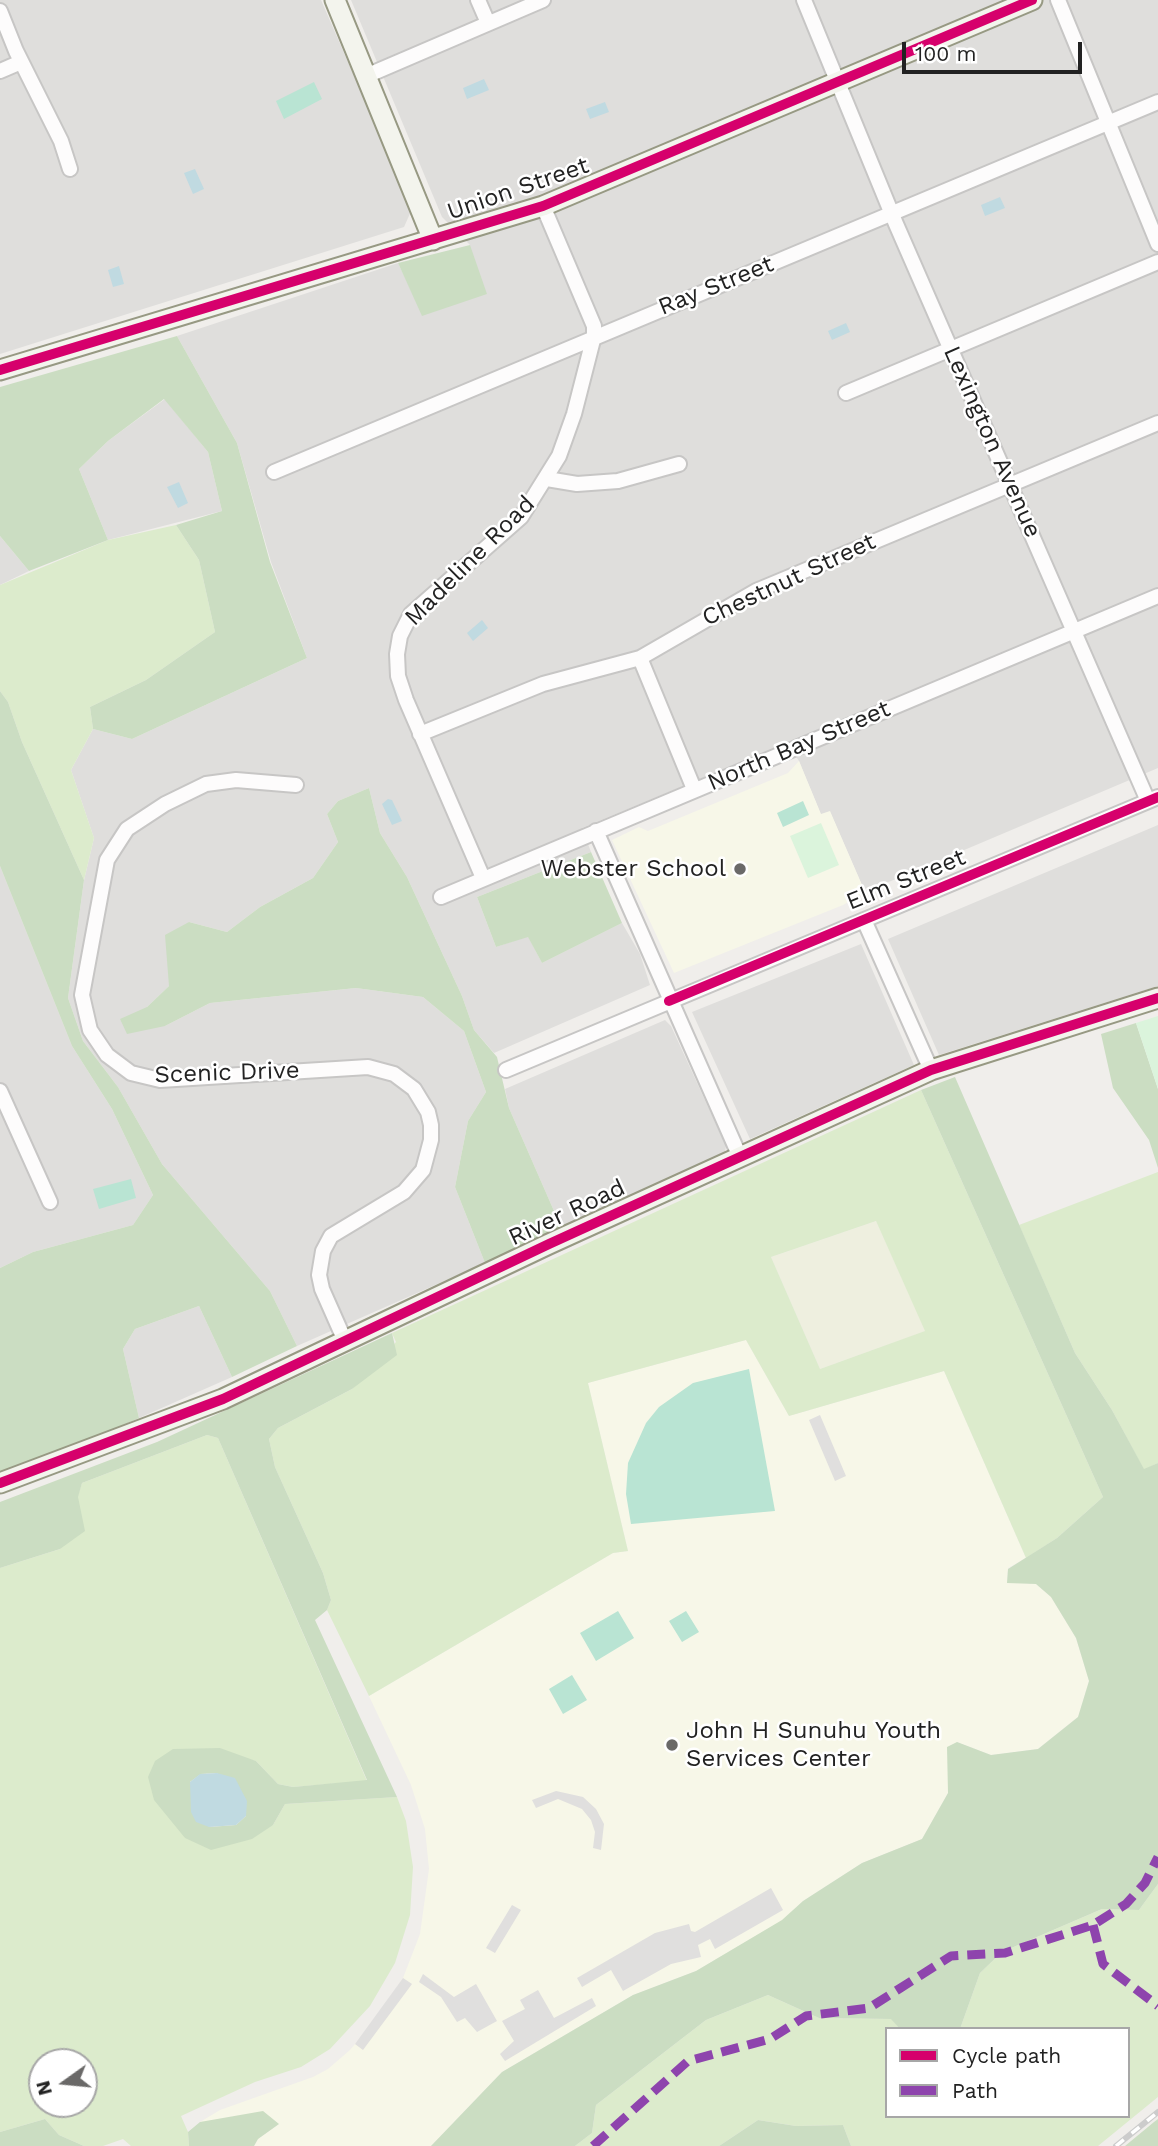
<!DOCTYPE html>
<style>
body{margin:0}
#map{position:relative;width:1158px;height:2146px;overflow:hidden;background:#f0eeeb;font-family:"Work Sans",sans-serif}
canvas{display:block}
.legend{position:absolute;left:885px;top:2027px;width:245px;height:91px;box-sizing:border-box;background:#fff;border:2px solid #a7a7a7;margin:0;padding:9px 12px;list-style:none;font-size:21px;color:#222}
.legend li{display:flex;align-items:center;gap:14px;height:35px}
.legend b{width:35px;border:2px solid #a7a7a7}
.north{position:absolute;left:28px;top:2048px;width:70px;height:70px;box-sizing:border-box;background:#fff;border:2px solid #a7a7a7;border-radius:50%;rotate:255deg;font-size:19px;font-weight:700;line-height:28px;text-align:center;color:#222}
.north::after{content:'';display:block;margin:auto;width:24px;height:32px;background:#6a6968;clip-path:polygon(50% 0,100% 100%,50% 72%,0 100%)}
.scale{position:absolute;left:902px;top:42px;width:180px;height:32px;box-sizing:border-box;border:4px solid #222;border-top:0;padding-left:9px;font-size:21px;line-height:24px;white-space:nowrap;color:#222;-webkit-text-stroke:5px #fff;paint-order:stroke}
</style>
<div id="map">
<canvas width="1158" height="2146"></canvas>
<ul class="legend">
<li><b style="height:9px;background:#d6006c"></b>Cycle path</li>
<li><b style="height:9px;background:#8e44ad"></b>Path</li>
</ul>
<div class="north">N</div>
<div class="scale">100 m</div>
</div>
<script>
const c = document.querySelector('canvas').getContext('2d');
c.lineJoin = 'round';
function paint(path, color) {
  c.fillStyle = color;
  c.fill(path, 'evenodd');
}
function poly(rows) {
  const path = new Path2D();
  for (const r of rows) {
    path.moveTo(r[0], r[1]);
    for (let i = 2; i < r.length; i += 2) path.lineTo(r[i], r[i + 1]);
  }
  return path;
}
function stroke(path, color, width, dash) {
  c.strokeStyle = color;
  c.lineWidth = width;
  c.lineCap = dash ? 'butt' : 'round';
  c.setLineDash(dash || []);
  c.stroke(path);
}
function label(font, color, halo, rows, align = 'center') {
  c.font = font + ' "Work Sans",sans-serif';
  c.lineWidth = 5;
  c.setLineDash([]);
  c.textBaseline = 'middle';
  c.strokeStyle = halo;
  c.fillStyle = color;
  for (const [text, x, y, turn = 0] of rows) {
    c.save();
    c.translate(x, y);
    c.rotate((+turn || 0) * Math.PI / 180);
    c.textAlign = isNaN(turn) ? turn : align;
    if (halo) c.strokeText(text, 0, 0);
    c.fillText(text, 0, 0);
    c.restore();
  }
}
const residential = poly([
 [0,0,321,0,412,209,404,227,0,354],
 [351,0,1158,0,1158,768,865,892,830,812,821,815,799,761,787,743,582,828,591,852,477,897,496,947,528,936,542,963,622,923,640,954,650,985,494,1053,474,1030,462,996,407,877,380,833,369,788,338,801,327,814,338,842,313,878,260,907,227,932,189,922,169,986,147,1007,165,1026,210,1003,356,988,423,997,464,1031,486,1092,468,1121,455,1187,485,1263,297,1346,270,1291,162,1164,118,1087,83,1041,68,998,84,880,94,838,71,770,93,729,132,739,307,658,271,562,237,443,177,336,398,263,423,315,470,245,442,217],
 [165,399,208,452,222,511,108,540,79,469,108,441],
 [0,536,29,571,0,585],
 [1158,825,1158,986,939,1055,888,939],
 [0,866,72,1046,112,1109,153,1195,133,1225,33,1252,0,1268],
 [861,944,914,1065,750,1139,692,1012],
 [665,1020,671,1026,726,1146,725,1152,561,1227,509,1108,505,1089],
 [199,1306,232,1377,139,1418,123,1349,135,1329]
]);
const education = poly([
 [799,761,821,814,830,811,865,892,843,905,674,973,612,840,639,827,648,831,788,773],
 [746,1340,789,1416,944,1371,1026,1558,1008,1568,1007,1582,1036,1584,1051,1597,1076,1638,1089,1681,1078,1717,1038,1749,991,1755,957,1742,948,1793,922,1839,862,1863,803,1901,783,1920,696,1971,633,1995,502,2072,431,2146,254,2146,258,2139,279,2124,200,2122,220,2110,313,2077,328,2069,350,2050,372,2024,403,1978,420,1934,429,1869,425,1829,411,1785,369,1696,613,1553,628,1551,588,1383]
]);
const farmland = poly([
 [876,1221,926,1331,820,1369,771,1257]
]);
const grass = poly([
 [176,525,199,560,215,632,146,680,90,707,93,729,71,770,94,838,84,880,22,742,8,702,0,691,0,585,108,540],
 [921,1090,1103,1497,1057,1538,1026,1558,944,1371,789,1416,746,1340,588,1383,628,1551,613,1553,369,1696,327,1610,331,1600,323,1573,275,1467,269,1439,278,1428,352,1389,396,1342,392,1333],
 [876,1221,925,1331,820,1369,771,1257],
 [1158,1172,1158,1463,1144,1470,1112,1410,1075,1353,1019,1225],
 [207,1435,218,1438,367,1781,293,1787,278,1784,256,1761,174,1749,185,1838,273,1825,285,1804,397,1797,406,1821,413,1867,410,1915,395,1963,370,2006,330,2049,301,2067,255,2082,181,2116,188,2132,189,2146,131,2146,123,2139,103,2146,84,2146,59,2135,45,2119,0,2132,0,1568,60,1549,82,1483],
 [42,2062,84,2062,84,2104,42,2104],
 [1158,1884,1158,2097,1098,2146,851,2146,843,2125,796,2126,758,2120,719,2146,575,2146,592,2133,596,2105,706,2020,768,1995,819,2018,892,2019,900,2029,887,2029,887,2116,1128,2116,1128,2029,960,2029,980,1973,1002,1952,1102,1909,1139,1910]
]);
const forest = poly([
 [470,245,487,294,422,316,398,263],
 [177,336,237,443,270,562,307,658,132,739,93,729,90,707,146,680,215,632,199,560,176,525,222,511,208,452,164,399,108,441,79,469,108,540,29,571,0,536,0,387],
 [0,691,8,702,22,742,84,880,68,998,83,1041,118,1087,162,1164,270,1291,297,1346,232,1377,199,1306,135,1329,123,1349,139,1418,70,1448,0,1473,0,1268,33,1252,133,1225,153,1195,112,1109,72,1046,0,866],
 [369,788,380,833,407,877,462,996,474,1030,497,1057,509,1108,561,1227,485,1263,455,1187,468,1121,486,1092,464,1031,423,997,356,988,210,1003,165,1026,127,1034,120,1019,147,1007,169,986,165,935,189,922,227,932,260,907,313,878,338,842,327,814,338,801],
 [591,852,622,923,542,963,528,937,496,947,477,897],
 [1136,1023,1158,1089,1158,1168,1149,1140,1113,1088,1101,1034],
 [955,1077,1075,1353,1112,1410,1144,1469,1158,1463,1158,1884,1139,1910,1102,1909,1002,1952,980,1973,960,2029,900,2029,891,2019,819,2018,768,1995,706,2020,596,2105,592,2133,575,2146,431,2146,502,2072,633,1995,696,1971,782,1920,803,1901,862,1863,922,1839,948,1793,947,1747,957,1742,991,1755,1038,1749,1078,1717,1089,1681,1076,1638,1051,1597,1036,1584,1007,1583,1008,1569,1057,1538,1103,1497,921,1090],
 [392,1333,397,1355,352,1389,278,1428,269,1439,275,1467,323,1573,331,1600,327,1610,315,1620,397,1797,285,1804,273,1825,252,1839,211,1850,185,1838,154,1800,148,1777,155,1761,173,1749,220,1748,256,1761,278,1784,293,1787,367,1780,218,1438,207,1435,82,1483,78,1497,85,1531,60,1549,0,1568,0,1502,157,1442],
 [217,1773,246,1816,236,1825,209,1827,190,1782,201,1774],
 [263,2111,279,2124,258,2139,254,2146,189,2146,188,2132,200,2122],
 [45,2119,59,2135,84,2146,0,2146,0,2132],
 [1158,2119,1158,2146,1125,2146,1154,2122],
 [758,2120,796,2126,843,2125,851,2146,719,2146]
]);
const park = poly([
 [821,823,839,865,808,878,790,836],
 [1158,1016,1158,1089,1136,1023]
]);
const pitch = poly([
 [314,82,322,99,284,119,276,101],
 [803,801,809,815,783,827,777,813],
 [131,1179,136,1198,99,1209,93,1189],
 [749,1369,775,1511,631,1524,626,1494,628,1463,646,1423,659,1407,693,1383],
 [618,1611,634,1638,596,1661,580,1633],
 [686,1611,699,1632,682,1642,669,1621],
 [572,1675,587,1700,563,1714,549,1689]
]);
const parking = poly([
 [820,1415,846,1476,835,1481,809,1420],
 [556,1791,583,1797,596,1809,604,1824,601,1850,593,1848,595,1832,591,1820,582,1809,558,1799,536,1808,532,1800],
 [771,1888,783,1910,715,1949,710,1939,698,1945,701,1957,671,1964,623,1991,611,1970,582,1987,577,1978,655,1933,689,1924,691,1931,695,1932],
 [512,1905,521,1910,495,1953,486,1948],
 [423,1974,454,1997,476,1984,497,2021,477,2032,465,2018,457,2022,441,1997,419,1982],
 [403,1978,412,1984,363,2050,355,2044],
 [538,1990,554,2018,592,1998,596,2006,505,2061,500,2054,514,2041,502,2021,525,2009,520,2000]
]);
const water = poly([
 [484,79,489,90,467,99,463,88],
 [605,102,609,112,590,119,586,109],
 [195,169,204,189,193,194,184,173],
 [1000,197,1005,208,985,216,981,205],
 [119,266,124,284,113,287,108,270],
 [846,323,850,332,832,340,828,331],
 [179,482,188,503,178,508,167,487],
 [482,620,488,628,473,641,467,633],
 [388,799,392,800,402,821,392,825,382,804],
 [217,1773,235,1778,247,1801,246,1816,236,1825,209,1827,196,1822,191,1812,190,1782,200,1774]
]);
const street = poly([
 [478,0,488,23],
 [804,0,896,224,1148,801],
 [1058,0,1158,244],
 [0,11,16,51,61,141,70,169],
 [0,71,21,62],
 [366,76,543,0],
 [846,393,1158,262],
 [274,472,1158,102],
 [547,479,577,484,618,481,679,464],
 [640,658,694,789],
 [420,734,543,684,640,658,756,591,1158,423],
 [296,785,236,780,206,784,165,804,127,829,107,860,82,995,90,1030,107,1055,131,1073,160,1080,368,1067,394,1074,414,1089,428,1112,431,1125,431,1140,423,1170,404,1192,331,1236,323,1251,319,1275,322,1289,345,1341],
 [596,831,740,1157],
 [483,878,406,700,398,676,397,654,400,636,411,614,521,517,559,456,574,414,594,336,594,326,543,206],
 [441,897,1158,596],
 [864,920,931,1070],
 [506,1070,1158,797],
 [0,1091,50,1202]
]);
const secondary = poly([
 [335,0,433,240],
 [0,370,543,206,1032,0],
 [0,1483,223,1399,549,1244,931,1070,1158,998]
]);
const rail = poly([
 [1116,2146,1158,2112]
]);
const quiet = poly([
 [1093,1925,1103,1964,1158,2006],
 [593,2146,688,2061,770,2039,806,2016,869,2008,951,1956,1005,1953,1093,1925,1126,1904,1145,1883,1158,1857]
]);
const cycleway = poly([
 [0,370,543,206,1032,0],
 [669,1001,1158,797],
 [0,1483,223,1399,549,1244,931,1070,1158,998]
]);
const markers = [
 [740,869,7,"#6a6968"],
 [672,1745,7,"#6a6968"]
];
const streetNames = [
 ["Union Street",518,189,-19],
 ["Ray Street",716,286,-22],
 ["Lexington Avenue",992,442,66],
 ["Madeline Road",470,561,-45],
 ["Chestnut Street",789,580,-25],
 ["North Bay Street",799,746,-23],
 ["Elm Street",906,880,-22],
 ["Scenic Drive",227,1073,-2],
 ["River Road",567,1213,-25]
];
const poiNames = [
 ["Webster School",726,869],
 ["John H Sunuhu Youth",686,1731,"left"],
 ["Services Center",686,1759,"left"]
];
paint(residential, '#dfdedc');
paint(education, '#f7f7e8');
paint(farmland, '#eeefdf');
paint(grass, '#dcebcc');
paint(forest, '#cbddc2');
paint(park, '#dbf4dc');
paint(pitch, '#b9e4d3');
paint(parking, '#e0dfde');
paint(water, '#c0dae1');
stroke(street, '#c7c6c5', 18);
stroke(secondary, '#979983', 23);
stroke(street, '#fdfcfc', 14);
stroke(secondary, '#f3f4ed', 19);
stroke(rail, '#ccc', 6);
stroke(rail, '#fff', 3.5, [10]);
stroke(quiet, '#8e44ad', 9, [18, 9]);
stroke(cycleway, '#d6006c', 10);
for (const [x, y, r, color] of markers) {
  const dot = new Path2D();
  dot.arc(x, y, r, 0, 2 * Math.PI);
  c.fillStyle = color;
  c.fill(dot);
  stroke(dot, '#fff', 2.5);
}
label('24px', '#222', '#fff', streetNames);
label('24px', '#222', '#fff', poiNames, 'right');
</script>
